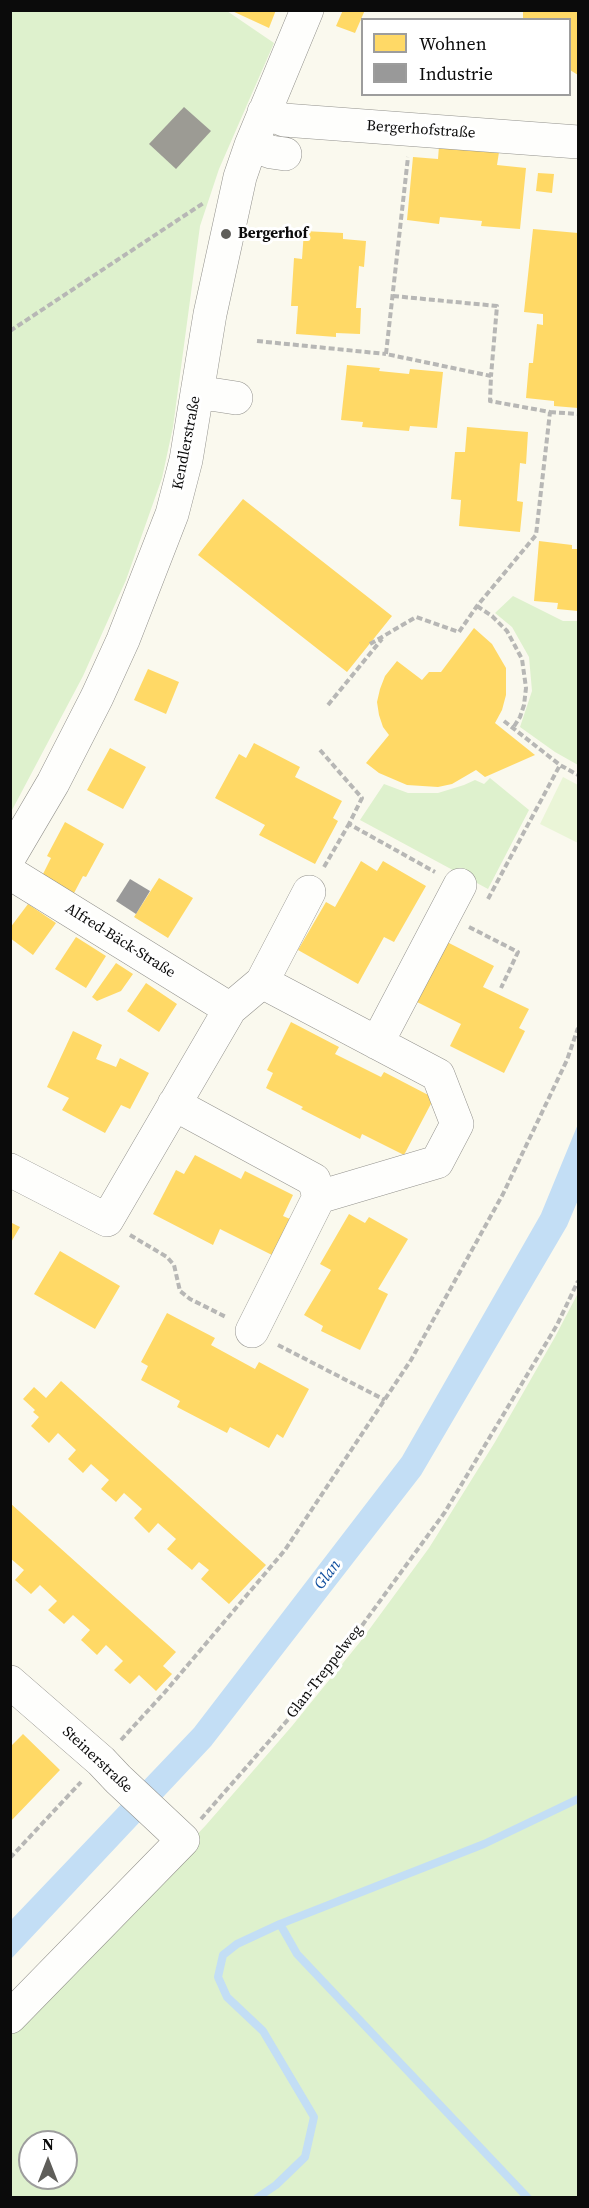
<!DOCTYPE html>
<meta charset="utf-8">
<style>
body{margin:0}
#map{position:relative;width:589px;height:2208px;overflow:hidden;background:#faf9ee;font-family:"Source Serif 4",serif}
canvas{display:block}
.frame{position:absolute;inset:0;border:12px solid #0b0b0b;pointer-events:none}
.legend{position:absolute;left:361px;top:18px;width:210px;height:78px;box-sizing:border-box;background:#fff;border:2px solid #9d9d9d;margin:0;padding:8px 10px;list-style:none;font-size:18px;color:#0b0b0b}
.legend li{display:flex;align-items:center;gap:12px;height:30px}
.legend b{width:30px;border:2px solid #9d9d9d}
.north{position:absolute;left:18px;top:2130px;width:60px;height:60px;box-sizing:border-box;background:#fff;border:2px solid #9d9d9d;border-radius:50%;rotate:0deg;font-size:16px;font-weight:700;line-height:24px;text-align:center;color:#0b0b0b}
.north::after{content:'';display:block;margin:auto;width:21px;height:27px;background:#5f5e5a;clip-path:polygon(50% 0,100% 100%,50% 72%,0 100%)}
</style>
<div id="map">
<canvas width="589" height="2208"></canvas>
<div class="frame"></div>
<ul class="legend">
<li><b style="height:16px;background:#ffd966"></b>Wohnen</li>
<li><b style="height:16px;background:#999"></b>Industrie</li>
</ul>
<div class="north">N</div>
</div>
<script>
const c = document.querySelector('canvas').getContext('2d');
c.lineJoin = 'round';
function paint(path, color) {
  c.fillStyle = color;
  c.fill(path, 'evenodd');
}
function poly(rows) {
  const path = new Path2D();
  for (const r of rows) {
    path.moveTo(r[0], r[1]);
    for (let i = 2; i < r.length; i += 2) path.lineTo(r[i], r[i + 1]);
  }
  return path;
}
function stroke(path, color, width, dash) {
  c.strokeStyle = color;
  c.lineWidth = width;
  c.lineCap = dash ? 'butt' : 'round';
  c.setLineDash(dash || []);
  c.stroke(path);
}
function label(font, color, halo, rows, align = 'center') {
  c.font = font + ' "Source Serif 4",serif';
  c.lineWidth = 6;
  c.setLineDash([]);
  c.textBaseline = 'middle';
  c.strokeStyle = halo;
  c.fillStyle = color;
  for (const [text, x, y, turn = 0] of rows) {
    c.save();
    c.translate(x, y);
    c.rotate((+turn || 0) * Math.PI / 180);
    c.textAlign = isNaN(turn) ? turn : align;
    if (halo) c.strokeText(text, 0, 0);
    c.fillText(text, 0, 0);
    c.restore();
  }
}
const green = poly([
 [11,11,227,11,274,43,219,169,200,226,173,427,162,478,126,580,83,676,11,812],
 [513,596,563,621,578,621,578,765,555,752,520,727,532,691,529,657,512,627,495,613],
 [490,778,529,810,488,889,360,820,384,784,408,793,438,793,464,785,475,780,484,784],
 [578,1293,578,2197,11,2198,11,2027,119,1917,206,1825,292,1726,360,1642,429,1548,495,1442,555,1337],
 [30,2142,66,2142,66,2178,30,2178]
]);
const pitch = poly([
 [563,777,578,785,578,843,540,824]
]);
const water = poly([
 [578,1124,578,1200,567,1226,421,1475,211,1746,11,1959,11,1920,194,1728,402,1457,541,1214]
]);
const homes = poly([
 [230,10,276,10,269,28],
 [343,10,365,10,355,33,336,26],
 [523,10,578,10,578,75,570,70,570,20,523,20],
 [439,146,499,152,497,165,526,168,520,229,481,226,482,221,440,217,439,224,407,220,413,157,438,159],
 [538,173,554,174,552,193,536,191],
 [533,229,578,233,578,408,554,406,554,401,526,398,529,363,533,363,537,324,543,325,543,314,524,312],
 [304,231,343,233,343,239,366,241,364,267,359,266,356,308,361,308,360,334,336,333,336,337,296,334,298,306,291,306,294,258,302,259],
 [347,365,380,368,379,371,409,374,410,369,443,372,437,428,410,426,409,431,362,427,363,422,341,420],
 [467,427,528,432,526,464,520,463,517,501,523,502,520,532,459,526,461,500,451,499,455,452,465,452],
 [243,499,392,616,347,672,198,555],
 [539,541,572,545,572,549,578,549,578,611,557,609,558,603,534,601],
 [474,628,492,644,506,668,506,695,502,710,495,723,535,755,485,777,476,770,452,784,438,787,407,785,379,773,366,763,389,735,383,727,379,715,377,702,380,689,385,676,397,661,422,680,429,672,441,672],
 [148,669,179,682,166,714,134,700],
 [254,743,300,767,295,777,342,801,333,818,338,821,315,864,259,835,265,825,215,798,239,754,246,758],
 [110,748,146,767,123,809,87,790],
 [65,822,104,844,86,877,83,876,73,895,41,878,51,858,47,856],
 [361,861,377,871,383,861,426,886,394,942,384,937,358,984,298,950,326,902,335,907],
 [159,878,193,898,168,938,134,917],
 [28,904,56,923,33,955,10,938,10,928],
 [76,937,106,956,86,988,55,969],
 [447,942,494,966,483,987,529,1009,519,1028,525,1031,504,1073,450,1046,461,1024,407,997],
 [116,963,133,974,121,991,97,1001,92,997],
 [146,983,177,1004,159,1032,127,1011],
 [291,1022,339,1047,335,1054,381,1077,384,1072,434,1098,404,1155,362,1134,360,1139,301,1109,303,1107,266,1088,273,1073,267,1070],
 [73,1031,102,1045,96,1059,116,1067,120,1058,149,1073,130,1109,121,1105,105,1133,62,1110,69,1098,47,1087],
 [195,1155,241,1179,245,1171,293,1195,283,1216,290,1219,272,1255,220,1229,213,1245,153,1214,176,1170,184,1174],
 [349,1214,365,1223,369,1217,408,1239,378,1289,388,1294,360,1350,321,1331,323,1326,304,1315,331,1270,320,1264],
 [10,1222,20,1227,10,1244],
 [60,1251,120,1286,95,1329,34,1294],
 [167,1313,215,1338,211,1345,255,1369,259,1362,309,1389,283,1438,277,1434,269,1448,230,1427,227,1433,177,1407,180,1401,141,1380,148,1366,141,1362],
 [61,1381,266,1565,229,1604,201,1579,209,1570,199,1562,192,1570,167,1549,176,1539,158,1523,149,1533,134,1518,142,1509,124,1493,116,1502,101,1489,109,1480,91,1464,83,1473,68,1459,76,1450,58,1433,49,1443,31,1426,39,1417,33,1412,35,1410,23,1399,34,1387,46,1398],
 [10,1503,176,1652,163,1666,172,1674,156,1691,139,1675,130,1684,114,1670,123,1661,106,1645,97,1655,81,1640,90,1630,73,1615,64,1624,48,1610,57,1601,40,1585,31,1594,15,1580,24,1570,10,1558],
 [23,1734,60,1770,10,1822,10,1747]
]);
const industry = poly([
 [130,879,150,891,136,914,116,901]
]);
const stream = poly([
 [280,1924,297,1954,528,2198],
 [257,2198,276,2185,305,2157,314,2117,263,2031,227,1997,218,1977,223,1955,237,1944,280,1924,484,1844,578,1799]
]);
const building = poly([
 [184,107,211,131,176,169,149,144]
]);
const path = poly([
 [393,296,497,306,491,376],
 [10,331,205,202],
 [257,341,386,354],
 [550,412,578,414],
 [477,606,492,616,507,631,522,659,526,688,524,705,520,717,513,728],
 [370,644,416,617,459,632,477,606,536,535,550,412,490,401,491,376,386,354,408,157],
 [328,705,382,639],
 [504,721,560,765,578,775],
 [320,750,362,798,349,824,435,872],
 [324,867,349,824],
 [488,899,560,765],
 [469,927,518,952,501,988],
 [130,1235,167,1257,174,1265,180,1291,190,1299,226,1317],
 [278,1345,385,1400],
 [121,1740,165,1692,285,1550,411,1360,503,1194,567,1060,578,1028],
 [201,1819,320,1683,445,1512,557,1325,578,1281],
 [10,1858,81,1782]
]);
const minor = poly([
 [264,112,284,120,578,142],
 [251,145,271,152,285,154],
 [197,392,236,398],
 [10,856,53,783,97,697,123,640,172,514,186,460,210,314,240,177,251,145,307,10],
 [10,873,230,1009,262,982,309,892],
 [262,982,438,1075,457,1124,437,1162,319,1197],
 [377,1043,460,885],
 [174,1104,314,1180,319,1197,252,1331],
 [10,1170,107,1220,230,1009],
 [10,1682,101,1761,118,1779,183,1840,10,2017]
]);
const markers = [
 [226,234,6,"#5f5e5a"]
];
const streetNames = [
 ["Bergerhofstraße",421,130,4],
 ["Kendlerstraße",187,443,-79],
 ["Alfred-Bäck-Straße",120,941,32],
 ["Glan-Treppelweg",325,1672,-52],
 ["Steinerstraße",97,1760,43]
];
const poiNames = [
 ["Bergerhof",238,234]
];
const waterNames = [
 ["Glan",328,1575,-53]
];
paint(green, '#def1cd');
paint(pitch, '#eaf5d7');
paint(water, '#c3def5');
paint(homes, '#ffd966');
paint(industry, '#999');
stroke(stream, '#c3def5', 8);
paint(building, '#9c9b94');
stroke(minor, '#93928d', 34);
stroke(path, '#b7b7b5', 4, [6, 3]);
stroke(minor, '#fefefc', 33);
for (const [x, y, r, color] of markers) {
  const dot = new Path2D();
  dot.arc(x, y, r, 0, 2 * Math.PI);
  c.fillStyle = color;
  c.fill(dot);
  stroke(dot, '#fff', 2);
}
label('15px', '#0b0b0b', '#fff', streetNames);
label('bold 15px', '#0b0b0b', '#fff', poiNames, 'left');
label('italic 16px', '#12509f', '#fff', waterNames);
</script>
